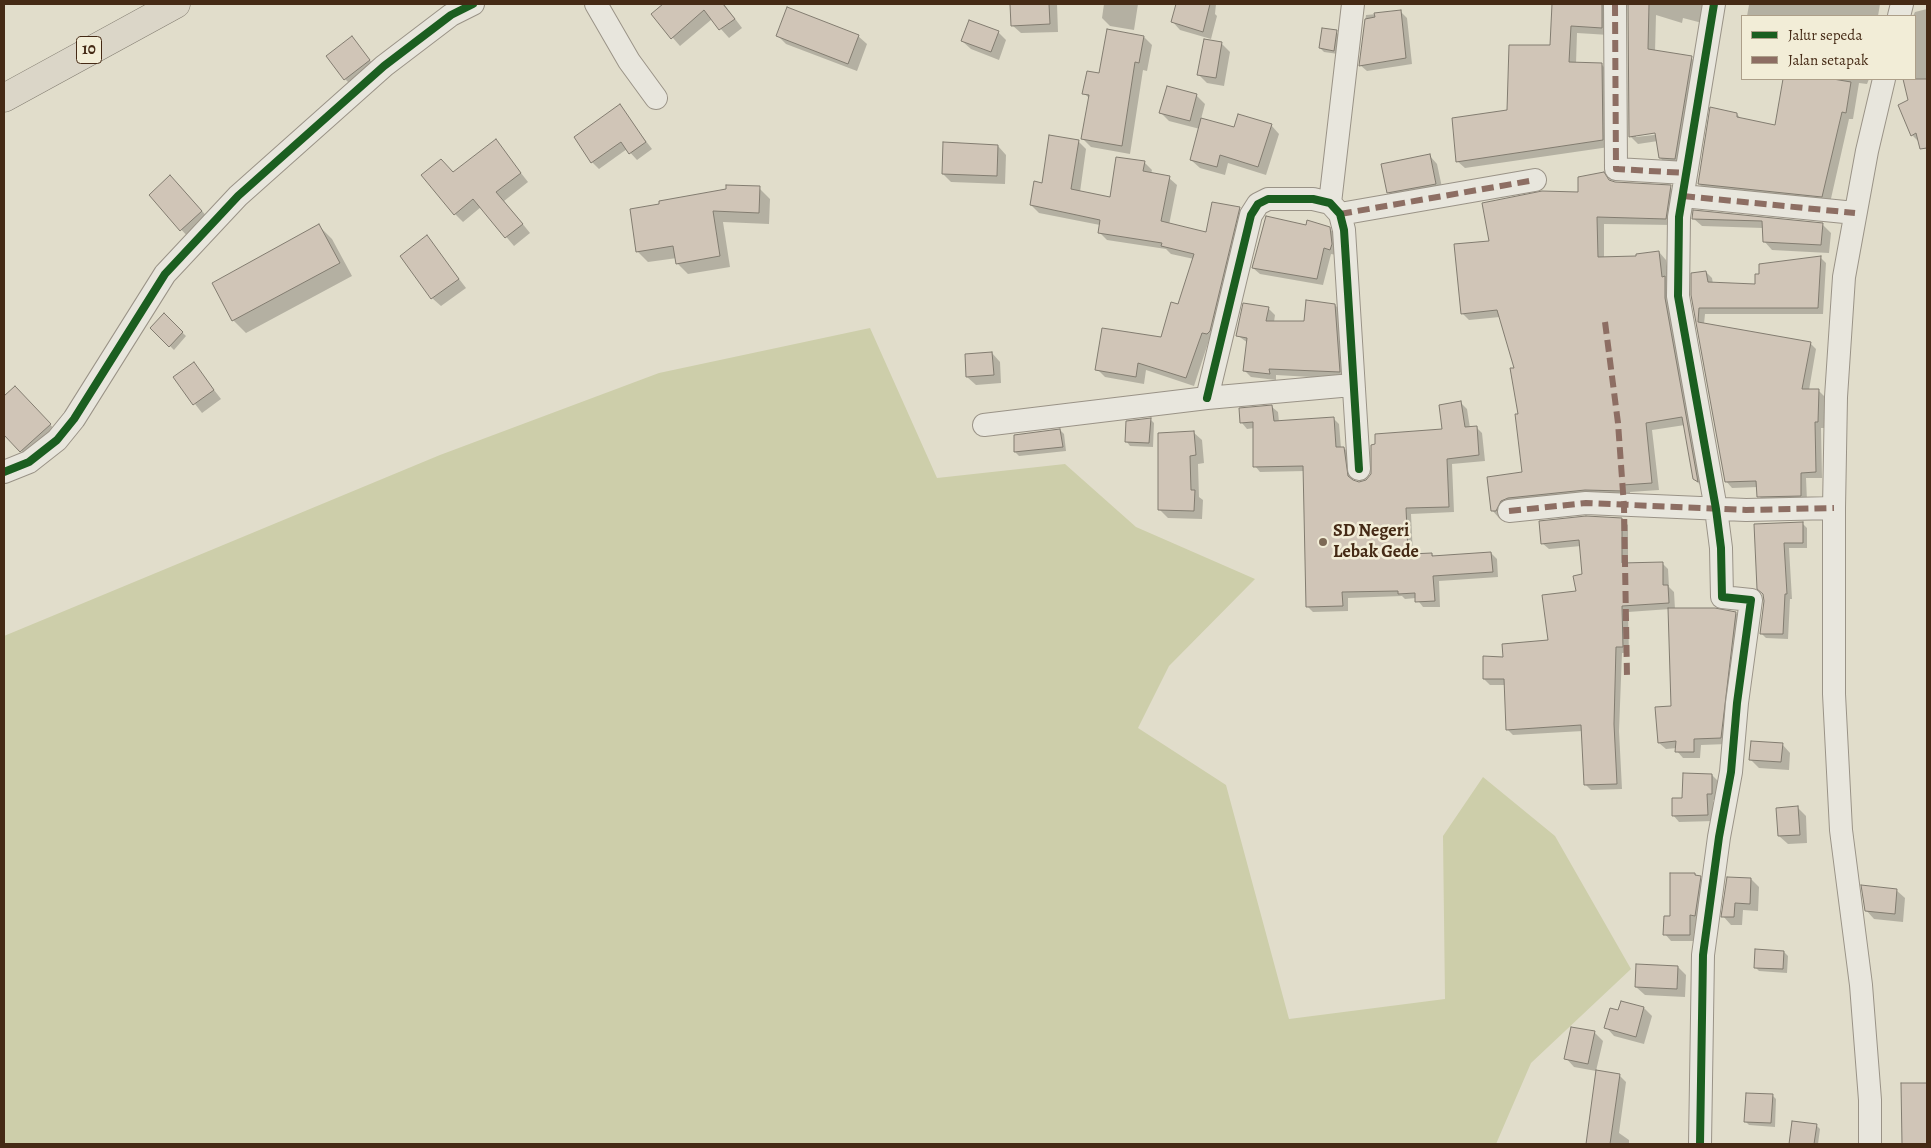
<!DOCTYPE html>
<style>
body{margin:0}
#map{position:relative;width:1931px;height:1148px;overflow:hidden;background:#e1ddcb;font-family:Alegreya,serif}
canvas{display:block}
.frame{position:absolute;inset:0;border:5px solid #452a15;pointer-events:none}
.legend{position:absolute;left:1741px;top:15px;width:175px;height:65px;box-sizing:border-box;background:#f2edd7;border:1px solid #ad9f89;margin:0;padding:6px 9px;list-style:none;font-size:15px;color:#452a15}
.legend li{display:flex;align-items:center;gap:10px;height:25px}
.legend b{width:25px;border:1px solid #ad9f89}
</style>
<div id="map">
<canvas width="1931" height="1148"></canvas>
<div class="frame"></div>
<ul class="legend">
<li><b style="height:6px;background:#1b5e20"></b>Jalur sepeda</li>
<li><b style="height:6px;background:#8d6e63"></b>Jalan setapak</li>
</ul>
</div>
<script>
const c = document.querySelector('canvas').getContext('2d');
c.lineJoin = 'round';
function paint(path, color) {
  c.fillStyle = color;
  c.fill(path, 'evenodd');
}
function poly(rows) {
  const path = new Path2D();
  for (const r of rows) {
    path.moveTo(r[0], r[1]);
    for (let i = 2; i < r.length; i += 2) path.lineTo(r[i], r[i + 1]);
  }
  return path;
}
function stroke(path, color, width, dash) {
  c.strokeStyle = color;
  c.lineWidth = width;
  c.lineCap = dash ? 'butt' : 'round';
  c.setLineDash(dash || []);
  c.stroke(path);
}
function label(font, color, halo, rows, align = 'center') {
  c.font = font + ' Alegreya,serif';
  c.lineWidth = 5;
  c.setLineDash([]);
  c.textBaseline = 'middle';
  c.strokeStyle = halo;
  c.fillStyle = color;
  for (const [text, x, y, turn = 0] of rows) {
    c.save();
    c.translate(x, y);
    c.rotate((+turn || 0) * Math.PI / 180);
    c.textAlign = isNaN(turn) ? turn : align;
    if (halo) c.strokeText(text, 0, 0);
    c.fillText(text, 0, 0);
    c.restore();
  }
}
const green = poly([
 [870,328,937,478,1065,464,1136,527,1255,579,1169,666,1138,728,1226,785,1289,1019,1445,999,1443,836,1483,777,1555,836,1631,969,1531,1063,1496,1144,4,1144,4,636,440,455,659,373]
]);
const shadow = poly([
 [665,4,674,4,677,7,681,4,724,4,742,28,729,38,712,19,680,46,652,14],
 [1011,4,1057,4,1058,32,1021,33,1012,25],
 [1104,4,1138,4,1134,30,1110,26,1102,18],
 [1175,4,1216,4,1215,14,1217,16,1211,39,1180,30,1172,21,1177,6],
 [1553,4,1612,4,1609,35,1577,33,1576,64,1602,65,1609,72,1609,147,1465,168,1457,161,1508,111,1551,46],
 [1629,4,1711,4,1706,24,1683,18,1682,23,1656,15,1655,52,1691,58,1699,65,1682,166,1668,165,1660,158,1658,141,1638,144,1630,136],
 [1661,131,1662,134,1636,137,1636,135],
 [1746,4,1880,4,1878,16,1747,16,1749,5],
 [1927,4,1927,140,1920,143,1912,135,1910,101,1904,79,1915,79,1913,16,1915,12,1927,9],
 [1401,12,1407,18,1412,64,1367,71,1360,65,1366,15],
 [998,32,1006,40,999,60,971,49,962,41],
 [1336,32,1340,36,1338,54,1324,52,1320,48],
 [778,36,858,36,867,44,857,71,786,44],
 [351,37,377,69,353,87,345,79],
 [1144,37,1152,45,1147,71,1143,70,1130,154,1091,147,1082,138,1090,99,1084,93,1100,75],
 [1205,40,1222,44,1230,52,1224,86,1207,83,1198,74],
 [1784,79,1869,79,1867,84,1859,83,1853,119,1849,119,1830,203,1706,191,1699,184,1737,114,1741,119,1776,126],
 [1196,95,1205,104,1201,119,1235,129,1271,125,1279,134,1266,175,1228,163,1225,175,1200,168,1191,160,1200,129,1169,121,1161,113],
 [619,106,652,149,637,160,627,149,599,169,592,162],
 [496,141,528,182,504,201,530,233,514,246,481,207,463,222,455,214,453,173],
 [1078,141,1086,149,1080,192,1112,198,1144,162,1152,170,1151,174,1169,178,1177,185,1169,225,1207,234,1213,203,1240,209,1248,216,1215,341,1209,340,1194,386,1146,370,1144,384,1105,377,1097,369,1161,339,1179,306,1194,259,1171,254,1166,249,1107,240,1099,232,1100,225,1039,213,1031,205,1043,184],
 [998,146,1006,155,1005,184,951,182,943,174],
 [1429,155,1437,164,1443,192,1396,200,1388,192],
 [1603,173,1611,182,1670,187,1677,194,1673,225,1604,224,1604,258,1637,257,1659,252,1666,260,1701,486,1694,478,1685,425,1652,430,1659,490,1630,492,1630,498,1499,518,1492,510,1523,473,1516,369,1500,317,1469,320,1462,313,1491,242,1579,193],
 [179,185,210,220,189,238,150,195],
 [759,188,770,199,769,224,723,222,730,267,688,274,677,263,677,258,648,262,637,251,631,210],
 [1694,212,1822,224,1831,233,1829,253,1772,250,1764,241,1763,228,1702,226,1693,218],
 [319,226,332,239,352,276,246,333,233,320,213,283],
 [1306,226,1329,228,1336,235,1337,255,1331,254,1323,285,1260,274,1253,268],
 [427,237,466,288,441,306,432,298],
 [1820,257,1826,263,1823,314,1705,314,1704,324,1810,343,1816,349,1809,390,1818,390,1824,396,1824,428,1821,428,1822,478,1806,478,1807,501,1765,502,1759,496,1758,487,1732,488,1726,481,1692,295,1706,272,1712,278,1713,284,1756,285],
 [1335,305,1342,312,1346,379,1276,375,1276,380,1251,377,1244,370,1248,343,1237,335,1268,308,1275,315,1274,322,1305,322],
 [164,315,186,336,174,350,152,328],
 [992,353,1000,362,1001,383,976,385,967,377],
 [194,364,221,399,202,413,175,378],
 [15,387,58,433,29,459,4,433,4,398],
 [1461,403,1467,409,1470,428,1476,427,1482,433,1485,461,1452,464,1454,512,1411,514,1413,556,1432,554,1434,557,1491,553,1497,559,1498,577,1439,581,1440,607,1423,607,1416,598,1405,599,1402,596,1348,598,1348,611,1313,612,1307,606,1305,471,1260,472,1255,466,1254,428,1247,429,1242,423,1272,407,1278,412,1279,422,1333,418,1339,424,1341,448,1344,448,1350,454,1353,482,1359,483,1367,481,1444,430],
 [1150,419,1154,423,1153,447,1130,446,1127,442],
 [1060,430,1064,434,1066,451,1019,456,1015,452],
 [1193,432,1202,440,1204,463,1198,464,1199,497,1203,500,1202,519,1168,518,1159,509],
 [1622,519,1628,525,1628,564,1662,563,1668,569,1669,587,1674,592,1675,609,1736,613,1742,620,1727,744,1701,745,1700,758,1683,758,1677,751,1677,748,1666,749,1659,743,1672,708,1670,609,1628,612,1629,653,1622,653,1619,731,1622,789,1591,790,1585,784,1583,731,1513,735,1507,729,1505,685,1490,685,1484,679,1504,658,1549,641,1577,592,1584,575,1581,546,1549,549,1542,543],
 [1802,523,1807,528,1807,548,1789,548,1792,599,1790,599,1788,639,1766,638,1761,633,1765,601,1755,525],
 [1782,744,1790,753,1789,770,1759,768,1750,759],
 [1712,775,1718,781,1718,800,1713,800,1714,821,1679,822,1673,815,1683,799],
 [1798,808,1806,816,1807,843,1788,844,1779,836],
 [1695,874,1707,884,1696,941,1671,941,1665,934],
 [1751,879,1759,887,1758,911,1743,910,1742,925,1731,925,1723,916],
 [1896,890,1905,898,1903,922,1874,919,1866,910],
 [1784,952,1788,956,1787,973,1759,971,1755,967],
 [1678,967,1686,975,1685,997,1645,995,1636,987],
 [1644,1008,1652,1016,1644,1044,1614,1036,1606,1027],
 [1572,1028,1595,1033,1603,1041,1596,1071,1574,1067,1566,1058],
 [1597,1072,1619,1075,1626,1082,1619,1133,1629,1140,1629,1144,1587,1144],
 [1902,1084,1927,1084,1927,1144,1903,1144],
 [1772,1095,1776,1099,1775,1127,1749,1125,1745,1121],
 [1793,1122,1816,1125,1820,1129,1818,1144,1790,1144]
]);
const building = poly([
 [663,4,723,4,735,19,719,30,704,10,671,39,651,14,663,4],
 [1010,4,1049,4,1050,24,1011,26,1010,4],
 [1176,4,1210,4,1203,32,1171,22,1176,4],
 [1552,4,1602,4,1602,28,1571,26,1569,62,1602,63,1603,140,1456,162,1452,118,1507,110,1509,45,1550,45,1552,4],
 [1628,4,1649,4,1648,49,1692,56,1675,159,1659,158,1655,133,1629,137,1628,4],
 [787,7,859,35,848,64,776,36,787,7],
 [1401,10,1406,58,1359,66,1365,19,1375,17,1374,13,1401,10],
 [969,20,999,31,991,52,961,41,969,20],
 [1322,28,1337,30,1334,51,1319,48,1322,28],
 [1107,29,1144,36,1139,63,1135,62,1122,146,1081,139,1089,95,1082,94,1087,71,1099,73,1107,29],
 [352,36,370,60,344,80,326,56,352,36],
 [1204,39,1222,42,1216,78,1197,75,1204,39],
 [1783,79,1833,79,1851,82,1846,113,1842,112,1822,197,1698,184,1710,107,1737,113,1737,117,1775,125,1783,79],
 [1903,79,1927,79,1927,148,1920,149,1916,133,1911,136,1898,105,1908,100,1903,79],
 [1167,86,1197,94,1190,121,1159,113,1167,86],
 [620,104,646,142,629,154,621,142,591,163,574,137,620,104],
 [1238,114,1272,124,1258,167,1220,155,1217,167,1190,160,1201,118,1234,127,1238,114],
 [1049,135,1079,140,1071,189,1110,197,1116,157,1145,161,1143,171,1170,176,1161,221,1206,232,1212,202,1240,207,1210,331,1207,334,1202,333,1186,378,1138,363,1136,377,1095,370,1102,328,1161,337,1171,302,1178,304,1194,254,1161,246,1162,243,1098,233,1100,220,1030,205,1034,181,1042,183,1049,135],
 [496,139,521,173,496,192,523,224,505,238,473,199,454,215,421,175,441,159,453,172,496,139],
 [943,142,998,145,997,176,942,174,943,142],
 [1430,154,1436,184,1387,193,1381,164,1430,154],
 [1604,172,1609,180,1615,182,1671,185,1666,219,1597,217,1598,257,1636,256,1636,254,1659,251,1662,277,1665,276,1665,298,1698,482,1693,479,1682,417,1646,423,1652,483,1623,485,1623,491,1585,490,1508,498,1501,501,1496,511,1491,511,1487,477,1522,472,1515,414,1518,414,1510,368,1514,368,1497,310,1461,314,1454,244,1489,241,1482,203,1542,191,1578,192,1578,177,1604,172],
 [170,175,202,211,180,231,149,195,170,175],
 [726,185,760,186,759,213,713,211,720,256,676,264,673,246,636,252,630,209,659,204,659,201,726,189,726,185],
 [1693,210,1823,223,1821,245,1763,242,1762,221,1692,219,1693,210],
 [1266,216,1306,225,1307,220,1330,227,1332,244,1330,250,1324,248,1317,279,1252,268,1266,216],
 [319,224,340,263,232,321,212,283,319,224],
 [427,235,459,279,431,299,400,256,427,235],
 [1821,256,1818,308,1699,308,1698,322,1811,342,1802,389,1819,389,1818,422,1815,422,1816,472,1801,473,1801,496,1757,497,1756,481,1725,482,1691,295,1691,273,1706,271,1708,282,1755,284,1755,274,1759,274,1759,264,1821,256],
 [1306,300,1335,304,1340,372,1269,369,1270,374,1243,371,1247,338,1236,336,1243,303,1269,307,1266,321,1304,321,1306,300],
 [164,313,183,332,169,347,150,328,164,313],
 [992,352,994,375,966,377,965,354,992,352],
 [194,362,214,390,193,405,173,377,194,362],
 [15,386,51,424,20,452,4,435,4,396,15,386],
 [1461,401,1465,427,1477,426,1479,455,1447,459,1449,507,1406,508,1408,552,1410,554,1432,553,1432,556,1491,552,1493,572,1433,576,1435,601,1415,602,1415,593,1398,594,1398,591,1342,592,1343,606,1306,607,1303,466,1253,467,1253,422,1240,423,1239,408,1272,405,1274,421,1334,417,1336,447,1344,447,1348,476,1353,480,1359,482,1366,480,1371,474,1371,445,1375,444,1375,434,1442,429,1439,405,1461,401],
 [1151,418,1149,443,1125,442,1126,421,1151,418],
 [1060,429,1063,447,1014,452,1014,435,1060,429],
 [1194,431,1196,455,1190,456,1191,490,1195,490,1194,511,1158,510,1158,433,1194,431],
 [1586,516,1622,518,1622,563,1663,562,1663,585,1668,585,1669,603,1622,606,1623,647,1616,647,1614,724,1617,784,1584,785,1581,725,1506,730,1504,679,1483,679,1483,656,1503,657,1502,644,1548,640,1542,595,1576,591,1573,576,1582,574,1579,540,1541,544,1539,521,1586,516],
 [1803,522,1803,543,1784,543,1787,594,1785,594,1783,634,1760,634,1764,601,1763,594,1757,589,1754,524,1803,522],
 [1668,608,1715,608,1736,612,1721,738,1694,739,1694,752,1675,752,1676,741,1658,743,1655,707,1671,706,1668,608],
 [1751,741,1783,743,1781,762,1749,760,1751,741],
 [1683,773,1712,774,1712,794,1707,794,1708,815,1672,816,1672,798,1682,798,1683,773],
 [1798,806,1800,835,1778,836,1776,808,1798,806],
 [1670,873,1695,873,1695,875,1701,876,1695,916,1690,915,1690,935,1663,935,1664,916,1670,916,1670,873],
 [1727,877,1751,878,1750,904,1735,903,1734,917,1721,917,1727,877],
 [1861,885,1897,889,1895,914,1865,911,1861,885],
 [1755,949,1784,951,1783,969,1754,968,1755,949],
 [1636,964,1678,966,1677,989,1635,987,1636,964],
 [1621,1001,1644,1007,1636,1037,1604,1028,1610,1008,1618,1010,1621,1001],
 [1571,1027,1595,1031,1588,1064,1564,1059,1571,1027],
 [1596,1070,1620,1074,1610,1144,1586,1144,1596,1070],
 [1901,1083,1927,1083,1927,1144,1902,1144,1901,1083],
 [1746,1093,1773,1094,1771,1123,1744,1122,1746,1093],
 [1792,1121,1817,1124,1814,1144,1789,1144,1792,1121]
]);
const street = poly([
 [596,4,629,61,656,98],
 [1615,4,1616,169,1686,173],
 [1899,16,1902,4],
 [1683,196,1855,213],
 [1330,203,1353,4],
 [1340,214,1535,180],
 [1207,398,1251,215,1258,204,1268,199,1313,199,1330,203,1340,214,1344,230,1359,469],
 [984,425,1207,398,1352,385],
 [4,472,29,462,57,440,74,419,165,274,238,196,384,66,451,15,473,4],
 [1509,511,1586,503,1746,510,1834,508],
 [1700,1144,1703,955,1719,837,1731,772,1737,703,1751,600,1722,597,1721,548,1716,509,1678,296,1679,217,1714,4],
 [1870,1144,1870,1100,1861,985,1841,830,1834,694,1834,508,1836,397,1844,277,1867,151,1884,79]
]);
const highway = poly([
 [4,98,176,4]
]);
const quiet = poly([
 [1615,4,1616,169,1686,173],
 [1683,196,1855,213],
 [1340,214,1535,180],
 [1605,322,1618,423,1624,506,1627,677],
 [1509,511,1586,503,1746,510,1834,508]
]);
const cycleway = poly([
 [1207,398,1251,215,1258,204,1268,199,1313,199,1330,203,1340,214,1344,230,1359,469],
 [4,472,29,462,57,440,74,419,165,274,238,196,384,66,451,15,473,4],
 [1700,1144,1703,955,1719,837,1731,772,1737,703,1751,600,1722,597,1721,548,1716,509,1678,296,1679,217,1714,4]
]);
const markers = [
 [1323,542,5,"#7c6955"]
];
const shields = [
 [89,50,25]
];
const shieldNames = [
 ["10",89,50]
];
const poiNames = [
 ["SD Negeri",1333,532],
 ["Lebak Gede",1333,553]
];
paint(green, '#cdceaa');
paint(shadow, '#0003');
paint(building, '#d0c5b7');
stroke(building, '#827c70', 1);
stroke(street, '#9a9387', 24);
stroke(highway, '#827c70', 29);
stroke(street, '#e8e6dd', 22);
stroke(highway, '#dbd6c8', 28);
stroke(quiet, '#8d6e63', 6, [12, 6]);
stroke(cycleway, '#1b5e20', 8);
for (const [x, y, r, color] of markers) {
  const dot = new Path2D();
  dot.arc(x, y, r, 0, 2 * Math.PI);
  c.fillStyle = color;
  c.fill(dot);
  stroke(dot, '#f2edd7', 2);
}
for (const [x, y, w] of shields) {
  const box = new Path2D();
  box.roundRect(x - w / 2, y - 13.5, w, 27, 4);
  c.fillStyle = '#f2edd7';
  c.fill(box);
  stroke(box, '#452a15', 1);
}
label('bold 16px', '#452a15', null, shieldNames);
label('bold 18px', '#452a15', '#f2edd7', poiNames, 'left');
</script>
